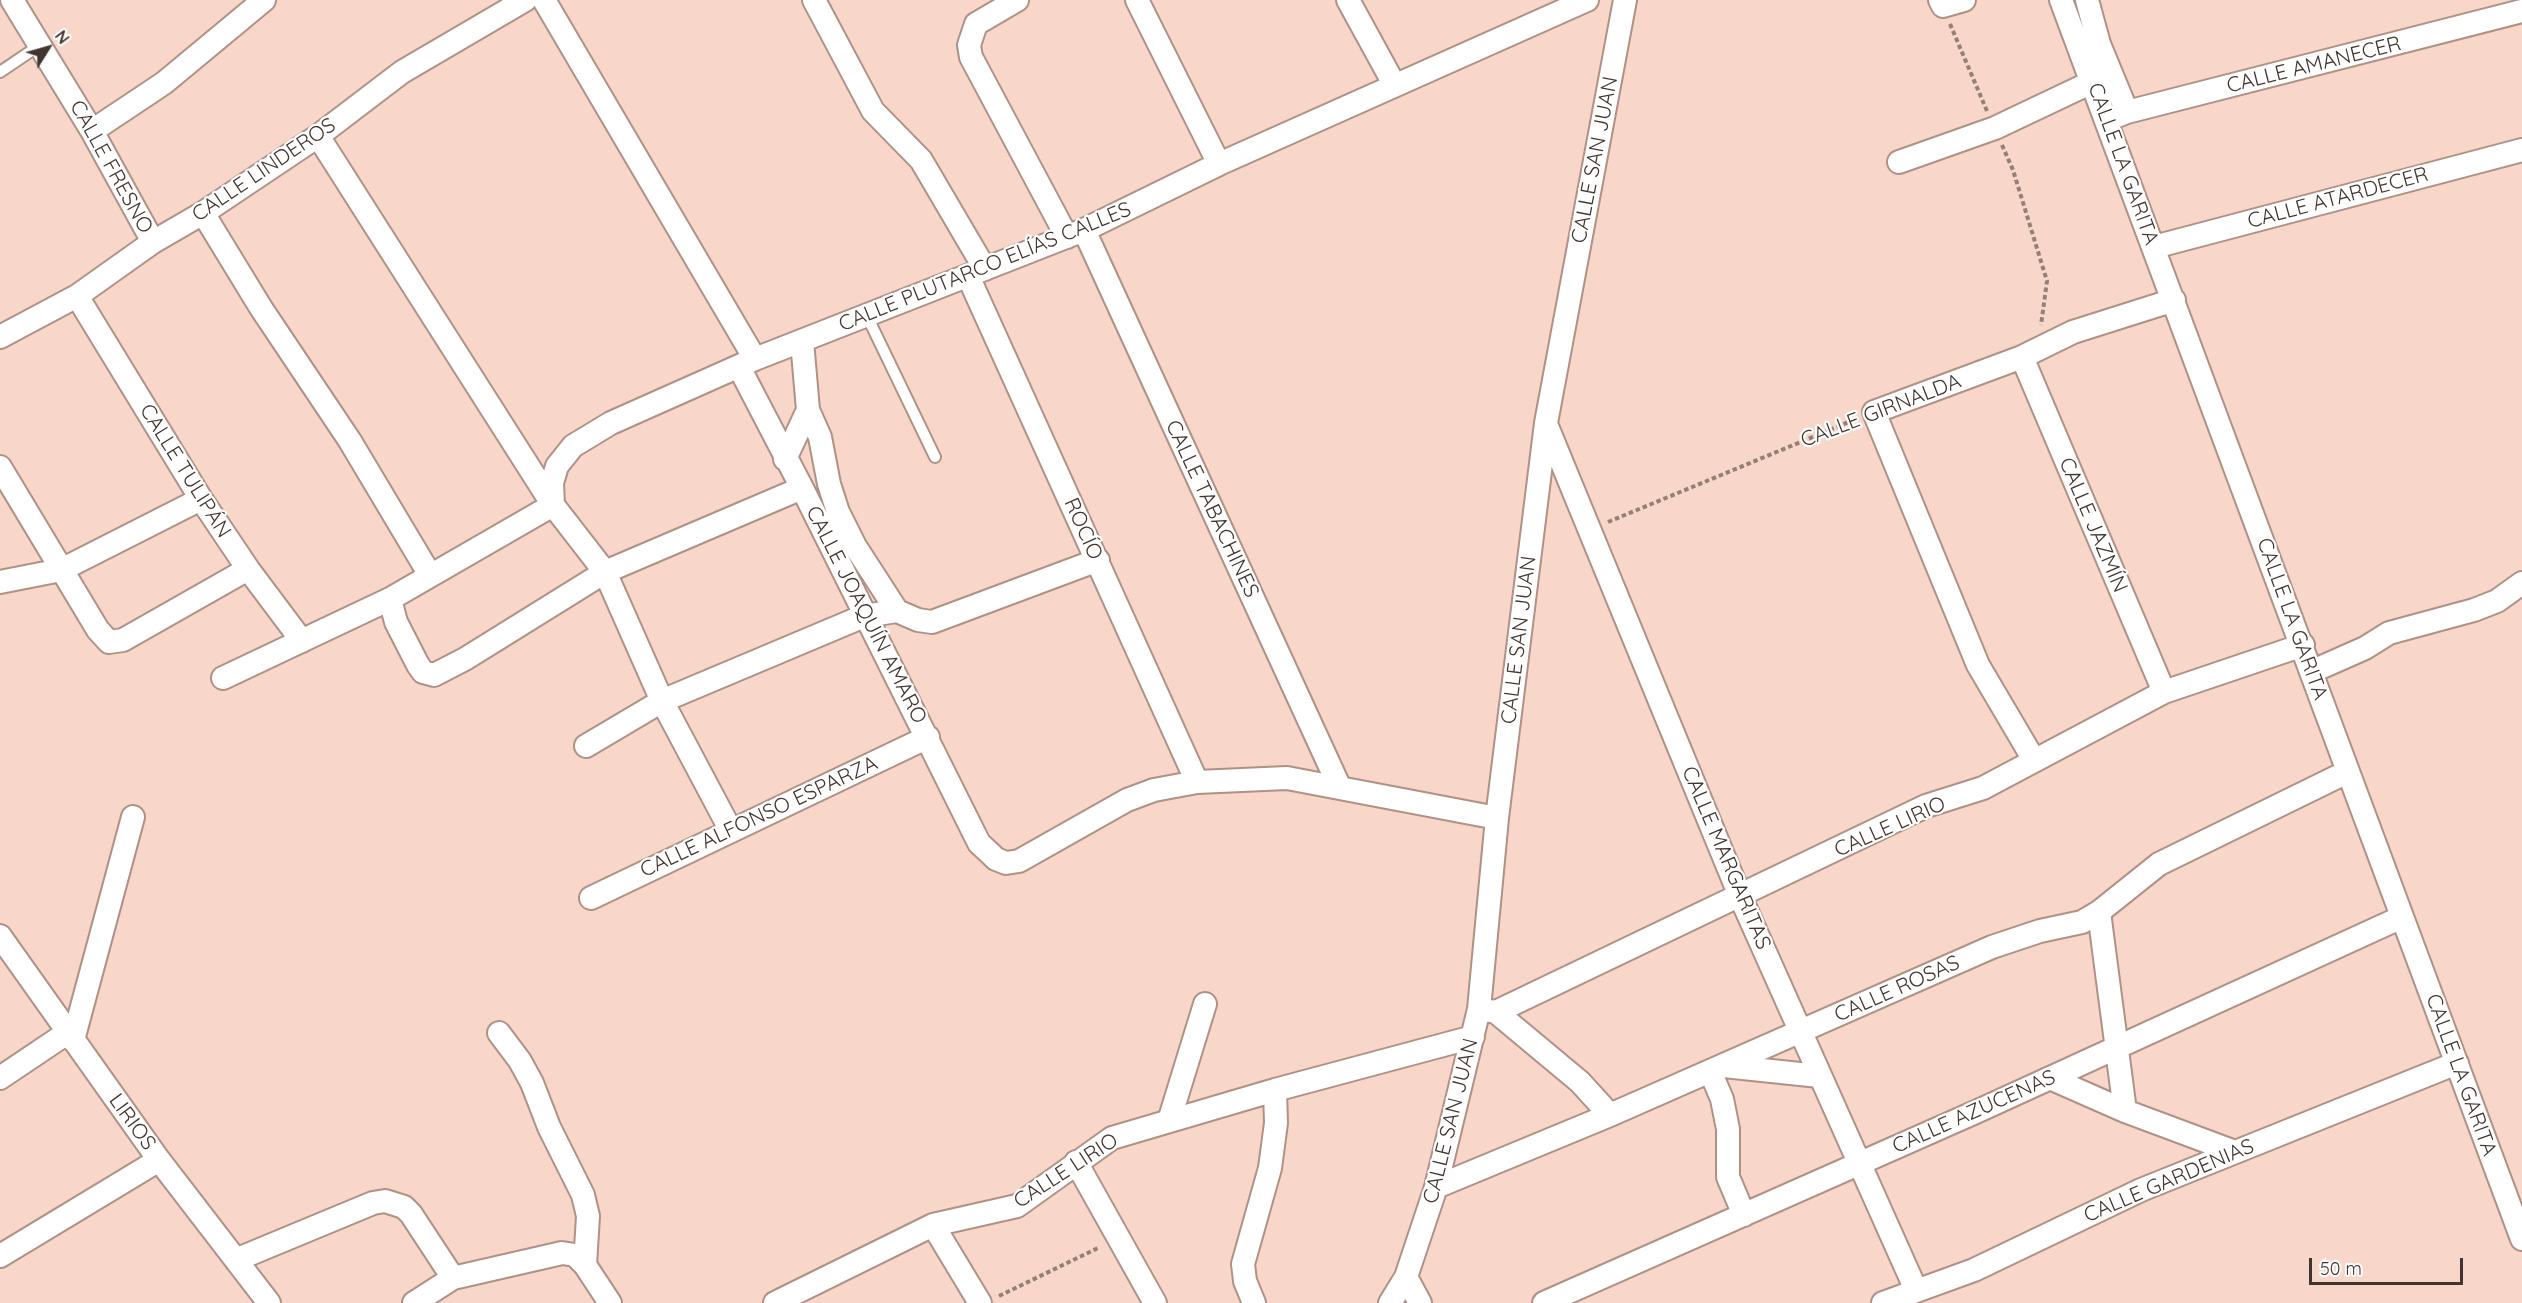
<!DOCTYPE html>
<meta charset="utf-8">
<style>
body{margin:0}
#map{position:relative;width:2522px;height:1303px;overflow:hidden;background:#f8d7ca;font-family:Quicksand,sans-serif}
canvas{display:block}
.north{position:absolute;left:18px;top:18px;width:60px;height:60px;-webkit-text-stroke:4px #fff;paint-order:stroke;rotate:53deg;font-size:16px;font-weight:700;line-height:24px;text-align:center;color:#423530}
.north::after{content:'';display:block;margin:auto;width:21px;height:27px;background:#423530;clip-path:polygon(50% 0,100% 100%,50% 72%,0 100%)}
.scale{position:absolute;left:2309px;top:1258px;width:154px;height:27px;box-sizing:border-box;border:3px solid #423530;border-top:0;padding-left:8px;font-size:18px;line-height:21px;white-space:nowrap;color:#423530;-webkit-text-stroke:4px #fff;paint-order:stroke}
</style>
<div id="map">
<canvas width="2522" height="1303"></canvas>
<div class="north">N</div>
<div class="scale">50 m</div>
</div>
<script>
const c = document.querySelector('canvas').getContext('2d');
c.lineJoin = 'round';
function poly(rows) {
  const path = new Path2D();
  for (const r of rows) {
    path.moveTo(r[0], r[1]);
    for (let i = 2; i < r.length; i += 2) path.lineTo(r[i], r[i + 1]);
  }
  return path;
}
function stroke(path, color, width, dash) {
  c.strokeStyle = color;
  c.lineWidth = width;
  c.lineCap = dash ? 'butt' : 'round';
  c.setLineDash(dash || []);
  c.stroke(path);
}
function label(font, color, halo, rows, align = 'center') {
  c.font = font + ' Quicksand,sans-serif';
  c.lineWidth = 4.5;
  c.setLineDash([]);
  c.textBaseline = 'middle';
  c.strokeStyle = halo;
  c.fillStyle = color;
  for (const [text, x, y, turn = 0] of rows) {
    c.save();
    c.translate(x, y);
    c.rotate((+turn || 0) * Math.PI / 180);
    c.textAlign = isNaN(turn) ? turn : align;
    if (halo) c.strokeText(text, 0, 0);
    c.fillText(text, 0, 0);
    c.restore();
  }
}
const path = poly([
 [1950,24,1987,111],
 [2002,145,2013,170,2047,281,2041,325],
 [1608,522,1856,419],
 [999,1296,1100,1247]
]);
const lane = poly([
 [0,72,40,45],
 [867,316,935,457]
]);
const street = poly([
 [12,0,92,131,153,242],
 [544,0,755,359],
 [814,0,873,111,921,160,985,269],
 [1017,0,976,24,969,45,971,57,1067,237],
 [1137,0,1219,164],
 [1348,0,1394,84],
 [1940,0,1943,6,1964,0],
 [2061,0,2522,1239],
 [2087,0,2099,44,2127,112],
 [2107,120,2127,112,2522,11],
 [92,131,164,83,264,0],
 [318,136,553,505,605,572,662,701,730,829],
 [1899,162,1995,128,2092,82],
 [203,213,261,308,350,441,430,575],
 [1084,230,1340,788],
 [2154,247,2522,150],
 [968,276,1197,782],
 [77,296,201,499,248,569,302,641],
 [0,337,77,296,153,242,203,213,318,136,402,72,525,0],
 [2022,357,2164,692],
 [739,367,802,488,979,843,996,859,1006,863,1019,861,1127,800,1154,790,1197,782,1287,778,1497,818],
 [808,410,820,437,829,484,838,512,855,546,897,611],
 [1546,424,1740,896,1916,1290],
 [785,459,808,410,802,341],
 [0,467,98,630,109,642,123,640,248,569],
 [0,582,61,570,201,499],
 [390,599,396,622,418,665,423,672,434,675,465,659,605,572,802,488],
 [2313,671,2365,648,2389,633,2474,610,2497,601,2522,583],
 [223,678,390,599,553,505,552,483,557,466,573,446,611,423,755,359,1084,230,1219,164,1587,0],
 [586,746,662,701,864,616,897,611,918,620,932,622,1098,560],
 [2034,760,1978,665,1874,412,2022,357,2073,332,2174,300],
 [591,898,928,737],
 [2099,912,2125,1111],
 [0,936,159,1160,269,1303],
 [1479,1009,1496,1012,1926,806,1983,788,2164,692,2303,645],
 [1496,1012,1580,1082,1610,1115],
 [499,1033,520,1061,532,1083,549,1127,583,1195,588,1216,585,1265],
 [73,1040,133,817],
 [1724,1066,1819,1076],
 [1710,1071,1722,1099,1728,1129,1728,1177,1744,1215],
 [0,1078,67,1033],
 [2050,1078,2125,1111,2235,1152],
 [1169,1121,1205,1004],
 [1076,1162,1155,1303],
 [1436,1187,1610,1115,1992,947,2040,931,2082,922,2099,912,2159,864,2347,772],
 [933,1225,980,1303],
 [0,1256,159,1160],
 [238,1259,373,1203,385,1201,404,1207,411,1214,453,1278],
 [1406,1277,1420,1303],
 [414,1303,453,1278,562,1253,575,1255,585,1265,610,1303],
 [775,1303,933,1225,1017,1206,1112,1138,1275,1090,1473,1037],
 [1254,1303,1245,1281,1243,1264,1270,1168,1276,1123,1275,1090],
 [1390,1303,1406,1277,1436,1187,1479,1009,1497,818,1546,423,1625,0],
 [1544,1303,1978,1111,2402,917],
 [1883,1303,1974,1270,2141,1190,2457,1063]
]);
const streetNames = [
 ["CALLE AMANECER",2314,65,-14],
 ["CALLE SAN JUAN",1595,160,-79],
 ["CALLE LA GARITA",2123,164,70],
 ["CALLE FRESNO",111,167,61],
 ["CALLE LINDEROS",264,170,-34],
 ["CALLE ATARDECER",2338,198,-15],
 ["CALLE PLUTARCO ELÍAS CALLES",985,267,-22],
 ["CALLE GIRNALDA",1881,411,-21],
 ["CALLE TULIPÁN",185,471,58],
 ["CALLE TABACHINES",1212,509,65],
 ["CALLE JAZMÍN",2093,525,67],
 ["ROCÍO",1083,529,66],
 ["CALLE JOAQUÍN AMARO",866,615,63],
 ["CALLE LA GARITA",2292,619,70],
 ["CALLE SAN JUAN",1519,640,-83],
 ["CALLE ALFONSO ESPARZA",759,817,-25],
 ["CALLE LIRIO",1890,827,-24],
 ["CALLE MARGARITAS",1726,858,67],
 ["CALLE ROSAS",1897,989,-24],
 ["CALLE LA GARITA",2461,1075,70],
 ["CALLE AZUCENAS",1974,1112,-24],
 ["CALLE SAN JUAN",1451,1121,-76],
 ["LIRIOS",132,1122,54],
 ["CALLE LIRIO",1066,1171,-33],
 ["CALLE GARDENIAS",2169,1181,-23]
];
stroke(lane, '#b09185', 14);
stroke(street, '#b09185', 26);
stroke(path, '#957f76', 4, [4.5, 3]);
stroke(lane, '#fff', 10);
stroke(street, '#fff', 22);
label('21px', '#423530', '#fff', streetNames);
</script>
